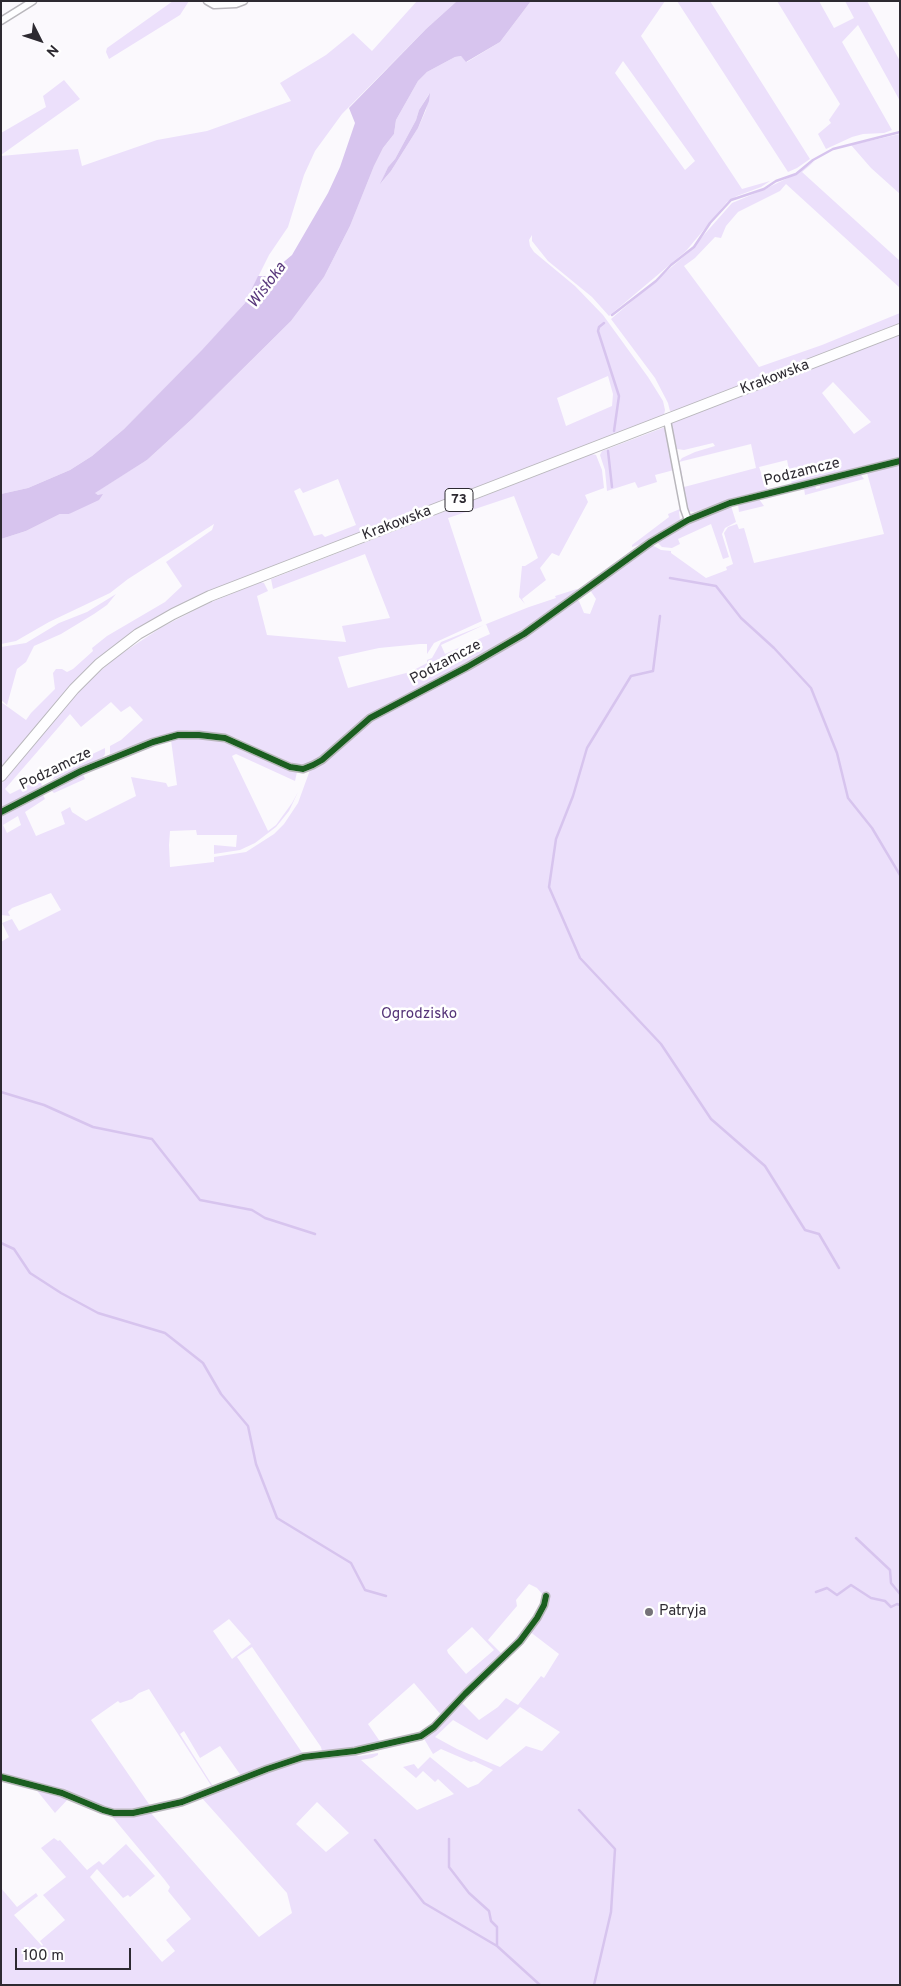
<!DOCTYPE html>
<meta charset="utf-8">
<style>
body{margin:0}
#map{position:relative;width:901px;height:1986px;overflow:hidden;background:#fbf9fd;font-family:Overpass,sans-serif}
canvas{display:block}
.frame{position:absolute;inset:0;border:2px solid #2d2a31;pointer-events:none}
.north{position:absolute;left:15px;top:15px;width:50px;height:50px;-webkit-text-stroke:4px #fff;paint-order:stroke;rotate:131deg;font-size:14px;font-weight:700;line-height:20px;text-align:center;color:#2d2a31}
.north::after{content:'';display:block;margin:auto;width:18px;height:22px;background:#2d2a31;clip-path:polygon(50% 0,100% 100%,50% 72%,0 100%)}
.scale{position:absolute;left:15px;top:1948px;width:116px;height:22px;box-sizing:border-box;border:2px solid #2d2a31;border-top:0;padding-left:6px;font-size:15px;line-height:18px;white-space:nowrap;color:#2d2a31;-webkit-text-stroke:4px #fff;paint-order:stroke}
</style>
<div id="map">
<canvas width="901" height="1986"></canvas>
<div class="frame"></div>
<div class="north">N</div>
<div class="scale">100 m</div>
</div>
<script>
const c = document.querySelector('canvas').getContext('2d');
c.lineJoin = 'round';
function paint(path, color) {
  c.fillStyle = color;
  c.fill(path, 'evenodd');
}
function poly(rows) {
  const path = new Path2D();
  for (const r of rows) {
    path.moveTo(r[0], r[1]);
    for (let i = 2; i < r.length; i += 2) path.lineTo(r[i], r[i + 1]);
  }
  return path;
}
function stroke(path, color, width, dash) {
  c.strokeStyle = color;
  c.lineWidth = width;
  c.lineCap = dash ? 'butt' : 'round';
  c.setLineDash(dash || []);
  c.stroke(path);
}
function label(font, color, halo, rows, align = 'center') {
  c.font = font + ' Overpass,sans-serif';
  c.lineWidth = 5;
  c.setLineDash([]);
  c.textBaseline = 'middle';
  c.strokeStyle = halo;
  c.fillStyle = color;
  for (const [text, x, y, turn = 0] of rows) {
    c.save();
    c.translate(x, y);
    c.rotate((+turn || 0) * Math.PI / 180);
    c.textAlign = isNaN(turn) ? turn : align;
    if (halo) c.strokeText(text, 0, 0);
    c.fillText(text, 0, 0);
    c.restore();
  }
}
const green = poly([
 [173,1,189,1,180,15,109,59,106,52,107,48],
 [417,1,457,1,426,29,342,114,315,151,304,175,288,227,269,255,245,303,203,350,124,429,92,456,70,470,28,488,1,494,1,156,78,149,82,166,157,140,207,131,291,101,280,83,326,55,353,33,372,51],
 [531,1,665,1,641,36,742,189,770,181,761,187,737,196,727,202,686,251,609,316,592,297,548,261,532,241,532,235,529,240,530,246,534,252,575,286,603,315,648,377,663,401,665,410,664,415,203,594,163,614,116,645,89,668,65,692,1,768,1,702,26,720,31,713,55,689,53,673,56,669,62,669,67,672,73,669,93,651,92,648,107,636,165,602,182,586,166,562,212,530,214,524,128,579,110,593,49,622,16,641,1,644,1,539,26,531,60,514,69,514,98,495,94,493,147,460,192,419,291,321,324,277,350,226,374,166,383,148,394,134,396,120,418,81,427,72,455,57,461,56,467,62,500,42],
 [623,61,695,161,685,170,615,73],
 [429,94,426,110,418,128,391,171,381,183,388,167,395,159,416,120,419,110],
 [608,376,613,394,612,406,566,426,557,398],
 [338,479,356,525,325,537,322,534,314,536,294,491,300,488,303,493],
 [677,1,710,1,810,159,797,168,788,172],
 [777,1,819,1,834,28,854,18,845,1,867,1,900,61,900,101,858,25,842,42,892,130,884,133,863,134,852,137,826,149,818,134,831,123,829,120,840,104],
 [64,80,80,99,1,155,1,133,46,107,43,96],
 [900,134,900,194,871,168,851,145],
 [815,161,802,172,900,261,900,288,786,184,780,191,738,212,726,226,721,238,715,237,695,258,684,266,759,367,822,345,900,313,900,323,672,412,670,411,668,403,655,378,611,319,688,253,732,203,763,190,796,174],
 [900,334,900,457,792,485,787,460,759,467,768,491,739,497,694,512,687,511,678,469,681,468,684,487,756,468,751,444,679,462,682,458,695,452,715,446,713,443,684,450,677,449,674,447,672,423],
 [833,382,871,422,854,434,822,393],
 [665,427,674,470,655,475,657,482,638,488,635,482,607,491,605,470,600,455,602,451],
 [592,454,596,455,602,470,604,488,585,495,588,502,559,556,552,553,540,568,546,580,522,599,525,604,519,597,522,566,525,566,538,558,514,496,448,518,482,621,434,643,427,654,427,644,420,644,379,648,338,657,348,688,410,672,427,663,427,660,432,658,441,642,529,607,556,598,555,596,577,589,579,591,536,621,458,668,376,711,350,730,315,761,303,765,293,764,234,737,192,730,161,736,110,754,110,746,121,740,143,720,130,706,121,712,111,702,81,727,70,714,5,789,10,794,40,779,42,786,1,808,1,784,62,709,91,679,115,658,162,627,209,603,261,582,264,583,268,591,257,596,267,635,346,642,342,626,390,618,365,554,273,589,271,579],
 [486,624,490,634,445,654,441,645],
 [900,464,900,1985,1,1985,1,1888,17,1907,36,1893,38,1896,14,1915,42,1946,43,1945,40,1941,65,1920,43,1895,66,1877,41,1848,54,1838,58,1841,60,1840,87,1870,99,1861,103,1865,126,1844,155,1876,130,1897,128,1895,123,1898,97,1869,90,1877,162,1962,175,1951,166,1940,191,1919,168,1891,170,1887,164,1879,110,1814,128,1815,150,1812,259,1937,292,1913,287,1893,201,1797,294,1761,348,1753,359,1756,378,1753,378,1755,372,1758,361,1760,417,1810,454,1794,438,1779,435,1782,423,1771,416,1778,403,1767,414,1764,418,1769,430,1757,468,1788,478,1784,493,1770,474,1761,471,1762,441,1749,433,1754,423,1737,440,1724,468,1693,470,1693,461,1702,479,1720,498,1707,506,1698,518,1705,541,1676,544,1678,559,1654,529,1631,544,1610,547,1597,544,1596,538,1613,533,1621,531,1621,540,1604,543,1595,537,1588,529,1584,516,1600,517,1606,488,1640,502,1654,528,1624,528,1628,503,1655,455,1701,444,1715,442,1716,414,1683,368,1724,381,1743,394,1740,392,1741,347,1750,294,1758,242,1777,220,1746,200,1758,184,1731,180,1734,214,1788,174,1803,136,1811,108,1810,96,1806,64,1791,1,1775,1,942,9,937,2,923,12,919,19,931,61,910,51,893,12,908,8,912,10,916,1,915,1,816,43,795,45,799,25,812,36,836,65,824,61,812,70,807,72,812,86,821,136,796,131,777,166,783,168,787,177,785,171,740,188,738,215,740,241,747,285,769,297,772,295,781,236,754,232,756,268,831,276,825,292,803,298,792,289,811,276,827,255,843,240,850,214,854,214,845,236,847,237,835,197,835,196,830,170,831,169,845,170,867,214,862,214,857,246,852,274,834,284,824,298,803,310,770,323,762,372,721,388,710,498,653,547,623,577,600,579,601,584,613,590,614,596,599,590,590,652,545,661,550,671,551,671,553,706,578,727,570,726,567,733,564,724,533,728,527,737,524,739,529,744,528,754,563,884,534,867,473],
 [18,816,21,825,7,833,3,825],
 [229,1619,251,1644,232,1659,213,1631],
 [472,1627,494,1650,466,1674,448,1653,447,1650],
 [252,1647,321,1747,322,1751,303,1754,237,1657],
 [149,1689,212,1787,185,1799,151,1807,91,1720,118,1701,120,1703,132,1699,139,1693],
 [520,1707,560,1732,542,1751,526,1746,500,1767,457,1749,435,1737,453,1720,487,1740],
 [317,1802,349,1833,326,1852,296,1824],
 [858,475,861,475,864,479,805,495,804,488,815,485,816,489,820,488,820,484],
 [759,499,764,506,739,512,738,504],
 [731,506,736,522,725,528,722,534,729,557,723,559,711,524,678,539,680,544,672,548,662,547,657,542,686,524],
 [680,509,681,510,679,512,680,520,641,544,632,547,632,545,669,517,668,514],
 [116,594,107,605,94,614,61,634,34,646,26,662,17,669,7,705,1,700,1,647,26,643,59,623,87,612],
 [105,748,105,754,103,757,52,780,59,770],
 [83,774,85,779,54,793,52,791],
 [34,1787,69,1798,55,1813]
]);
const water = poly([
 [457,1,531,1,500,42,466,62,461,56,455,57,427,72,418,81,396,120,394,134,383,148,374,166,350,226,324,277,291,321,192,419,147,460,95,493,98,495,103,494,99,500,69,514,60,514,26,531,1,539,1,494,28,488,70,470,92,456,124,429,202,350,245,303,258,276,267,276,292,255,328,193,340,167,355,123,349,108,426,29],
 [430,93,429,101,418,128,391,171,380,184,388,167,395,159,416,120,419,110]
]);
const stream = poly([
 [612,315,656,281,671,265,694,247,710,223,731,200,764,189,776,181,796,174,813,160,833,149,900,132],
 [604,323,599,327,598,331,619,396,614,431],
 [608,451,612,487],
 [670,578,716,586,741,618,774,648,811,688,837,753,848,798,872,828,900,875],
 [660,616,653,671,631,676,587,748,573,796,556,839,549,887,580,958,661,1044,711,1119,765,1166,805,1230,819,1234,839,1268],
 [1,1092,44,1105,93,1127,152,1139,200,1200,252,1210,265,1218,315,1234],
 [1,1243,14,1249,30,1273,61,1293,98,1313,165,1333,203,1363,221,1394,248,1426,256,1464,277,1518,351,1563,365,1590,386,1596],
 [856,1538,890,1570,891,1583,900,1594],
 [816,1592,827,1588,837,1595,851,1585,871,1598,885,1601,891,1607,897,1604,900,1605],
 [579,1810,615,1849,611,1912,594,1985],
 [449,1839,449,1867,469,1893,489,1911,491,1921,497,1927,497,1946],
 [375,1840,424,1903,497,1946,540,1985]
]);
const minor = poly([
 [207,1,214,5,236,4,244,1],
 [1,21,33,1],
 [667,420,684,509,688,520],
 [1,812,81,771,153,742,178,735,199,735,225,738,290,767,303,769,313,765,322,760,370,718,467,667,524,634,651,542,688,520,730,503,900,461],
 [1,1777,62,1793,103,1810,114,1813,133,1813,182,1802,267,1769,303,1757,355,1751,421,1736,434,1727,465,1694,520,1641,537,1618,544,1605,546,1596]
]);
const primary = poly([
 [1,776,74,689,99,664,138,634,173,614,210,596,900,329]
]);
const cycleway = poly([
 [1,812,81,771,153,742,178,735,199,735,225,738,290,767,303,769,313,765,322,760,370,718,467,667,524,634,651,542,688,520,730,503,900,461],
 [1,1777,62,1793,103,1810,114,1813,133,1813,182,1802,267,1769,303,1757,355,1751,421,1736,434,1727,465,1694,520,1641,537,1618,544,1605,546,1596]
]);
const markers = [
 [649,1612,5,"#757278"]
];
const shields = [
 [459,500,28]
];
const shieldNames = [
 ["73",459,500]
];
const streetNames = [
 ["Krakowska",775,378,-21],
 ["Podzamcze",802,473,-14],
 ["Krakowska",397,524,-21],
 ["Podzamcze",446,663,-28],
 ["Podzamcze",56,770,-26]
];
const parkNames = [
 ["Ogrodzisko",419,1015]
];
const poiNames = [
 ["Patryja",659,1612]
];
const waterNames = [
 ["Wisłoka",268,286,-53]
];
paint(green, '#ece0fb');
paint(water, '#d7c4ee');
stroke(stream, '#d7c4ee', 2.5);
stroke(minor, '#b9b7bc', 9);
stroke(primary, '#b9b7bc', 12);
stroke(minor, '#fefeff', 6);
stroke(primary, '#fefeff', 10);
stroke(cycleway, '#1b5e20', 6);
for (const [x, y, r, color] of markers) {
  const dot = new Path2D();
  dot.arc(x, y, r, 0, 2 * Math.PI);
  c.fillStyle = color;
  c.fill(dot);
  stroke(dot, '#fff', 2);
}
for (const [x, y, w] of shields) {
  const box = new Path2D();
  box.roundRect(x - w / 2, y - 11.5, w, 23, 4);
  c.fillStyle = '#fff';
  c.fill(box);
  stroke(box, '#2d2a31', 1);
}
label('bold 14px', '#2d2a31', null, shieldNames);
label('15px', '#2d2a31', '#fff', streetNames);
label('15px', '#553478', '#fff', parkNames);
label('15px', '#2d2a31', '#fff', poiNames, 'left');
label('italic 16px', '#58377b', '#fff', waterNames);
</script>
